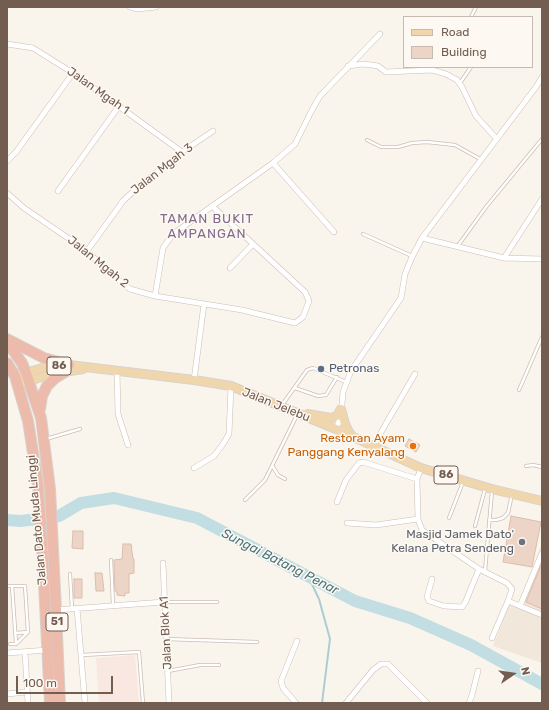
<!DOCTYPE html>
<style>
body{margin:0}
#map{position:relative;width:549px;height:710px;overflow:hidden;background:#faf5ec;font-family:Rubik,sans-serif}
canvas{display:block}
.frame{position:absolute;inset:0;border:8px solid #735d51;pointer-events:none}
.legend{position:absolute;left:403px;top:16px;width:130px;height:52px;box-sizing:border-box;background:#fdf9f2;border:1px solid #c6bbb2;margin:0;padding:5px 7px;list-style:none;font-size:12px;color:#735d51}
.legend li{display:flex;align-items:center;gap:8px;height:20px}
.legend b{width:20px;border:1px solid #c6bbb2}
.north{position:absolute;left:493px;top:654px;width:40px;height:40px;-webkit-text-stroke:3px #fdf9f2;paint-order:stroke;rotate:77deg;font-size:11px;font-weight:700;line-height:16px;text-align:center;color:#735d51}
.north::after{content:'';display:block;margin:auto;width:14px;height:18px;background:#735d51;clip-path:polygon(50% 0,100% 100%,50% 72%,0 100%)}
.scale{position:absolute;left:16px;top:676px;width:97px;height:18px;box-sizing:border-box;border:2px solid #735d51;border-top:0;padding-left:5px;font-size:12px;line-height:14px;white-space:nowrap;color:#735d51;-webkit-text-stroke:3px #fdf9f2;paint-order:stroke}
</style>
<div id="map">
<canvas width="549" height="710"></canvas>
<div class="frame"></div>
<ul class="legend">
<li><b style="height:5px;background:#f0d6ad"></b>Road</li>
<li><b style="height:11px;background:#ecd5c7"></b>Building</li>
</ul>
<div class="north">N</div>
<div class="scale">100 m</div>
</div>
<script>
const c = document.querySelector('canvas').getContext('2d');
c.lineJoin = 'round';
function paint(path, color) {
  c.fillStyle = color;
  c.fill(path, 'evenodd');
}
function poly(rows) {
  const path = new Path2D();
  for (const r of rows) {
    path.moveTo(r[0], r[1]);
    for (let i = 2; i < r.length; i += 2) path.lineTo(r[i], r[i + 1]);
  }
  return path;
}
function stroke(path, color, width, dash) {
  c.strokeStyle = color;
  c.lineWidth = width;
  c.lineCap = dash ? 'butt' : 'round';
  c.setLineDash(dash || []);
  c.stroke(path);
}
function label(font, color, halo, rows, align = 'center') {
  c.font = font + ' Rubik,sans-serif';
  c.lineWidth = 3;
  c.setLineDash([]);
  c.textBaseline = 'middle';
  c.strokeStyle = halo;
  c.fillStyle = color;
  for (const [text, x, y, turn = 0] of rows) {
    c.save();
    c.translate(x, y);
    c.rotate((+turn || 0) * Math.PI / 180);
    c.textAlign = isNaN(turn) ? turn : align;
    if (halo) c.strokeText(text, 0, 0);
    c.fillText(text, 0, 0);
    c.restore();
  }
}
const residential = poly([
 [542,543,542,663,493,646,510,602,520,605]
]);
const commercial = poly([
 [135,655,139,703,99,703,96,658]
]);
const stream = poly([
 [308,576,319,599,330,639,322,703]
]);
const river = poly([
 [7,520,21,521,59,516,81,503,114,498,197,518,355,601,410,618,471,645,542,684]
]);
const building = poly([
 [409,439,420,445,416,452,405,446,409,439],
 [511,516,541,522,532,567,503,562,511,516],
 [73,531,83,531,83,549,72,548,73,531],
 [123,544,131,544,133,559,134,559,134,573,129,574,129,593,125,593,125,596,117,595,117,592,115,591,114,565,114,560,122,559,123,544],
 [542,563,542,609,526,602,542,563],
 [95,573,102,573,104,591,96,591,95,573],
 [74,579,82,579,82,598,74,598,74,579]
]);
const lane = poly([
 [471,17,476,7],
 [460,83,471,67],
 [367,140,381,147,398,147,412,143,427,142,455,145,480,159],
 [363,234,412,256],
 [457,247,486,207,542,139],
 [295,388,318,396,326,395,337,377],
 [519,390,542,337],
 [282,405,307,370,313,368,346,382],
 [46,439,80,429],
 [526,466,533,465,542,467],
 [273,467,278,475,285,479],
 [245,500,265,480,297,415],
 [449,518,463,482],
 [489,520,496,520,503,518,508,513,512,494],
 [475,526,485,489],
 [111,560,113,605],
 [485,571,492,491],
 [70,574,72,608],
 [7,586,25,586,28,632,16,644,10,644],
 [12,586,16,643],
 [165,602,217,602],
 [16,633,28,632],
 [166,639,257,642],
 [82,655,139,652,143,703],
 [168,671,200,665,219,665]
]);
const street = poly([
 [130,7,138,9,156,7],
 [7,44,33,48,73,73,182,152],
 [348,66,363,64,372,65,378,66,386,72,432,70,446,74,457,80,462,87,476,116,496,138],
 [7,161,16,152,73,73],
 [273,163,334,232],
 [58,191,119,106],
 [7,193,24,208,87,251,111,274,130,289,155,296,242,310,295,323,303,317,309,301,305,292,212,206],
 [422,238,504,258,542,259],
 [87,251,123,201,140,185,182,152,213,131],
 [504,258,542,199],
 [230,268,253,244],
 [155,296,163,248,173,234,273,163,295,144,312,110,320,96,380,34],
 [117,370,118,414,128,445],
 [194,380,204,304],
 [336,429,341,416,343,392,351,371,401,298,405,274,412,257,422,238,536,87,542,77],
 [373,446,415,374],
 [194,468,214,456,223,444,229,434,231,386],
 [421,468,417,479,418,519,422,530,479,569,507,583,512,589,508,601,492,638],
 [337,502,346,480,359,463,363,462,417,479],
 [347,523,376,525,418,519],
 [163,563,169,703],
 [432,579,427,597,429,601,444,606,462,607,465,603,479,569],
 [508,601,542,615],
 [520,606,542,553],
 [77,608,85,703],
 [56,610,164,602],
 [25,652,28,703],
 [7,653,48,650],
 [7,694,27,692],
 [296,703,283,688,281,681,297,641],
 [346,703,373,670,381,664,388,664,427,703],
 [469,703,472,695,478,671]
]);
const primary = poly([
 [15,376,46,367,69,365,194,380,231,386,336,429,421,468,492,489,542,501],
 [18,384,52,374,83,369],
 [341,409,345,424,349,432,352,436],
 [308,414,330,418,337,416,341,409]
]);
const highway = poly([
 [7,339,44,358,69,365],
 [7,342,22,363,26,373,41,418,50,489,56,610,60,703],
 [7,363,15,376,28,421,38,485,42,544,50,703],
 [40,409,42,396,47,386,55,378,65,372]
]);
const markers = [
 [321,369,4,"#5c6f8a"],
 [413,446,4,"#e8710a"],
 [522,542,4,"#6b7280"]
];
const shields = [
 [59,366,24],
 [446,475,24],
 [57,622,22]
];
const shieldNames = [
 ["86",59,366],
 ["86",446,475],
 ["51",57,622]
];
const streetNames = [
 ["Jalan Mgah 1",98,91,35],
 ["Jalan Mgah 3",162,169,-38],
 ["Jalan Mgah 2",98,262,39],
 ["Jalan Jelebu",276,405,22],
 ["Jalan Dato Muda Linggi",37,520,-95],
 ["Jalan Blok A1",166,633,-93]
];
const serviceNames = [
 ["Petronas",329,369]
];
const foodNames = [
 ["Restoran Ayam",405,439],
 ["Panggang Kenyalang",405,453]
];
const worshipNames = [
 ["Masjid Jamek Dato'",514,535],
 ["Kelana Petra Sendeng",514,549]
];
const neighbourhoodNames = [
 ["TAMAN BUKIT",207,219],
 ["AMPANGAN",207,234]
];
const waterNames = [
 ["Sungai Batang Penar",280,562,27]
];
paint(residential, '#f1e7db');
paint(commercial, '#f9e8e1');
stroke(stream, '#aacdd3', 2);
stroke(river, '#c2dee2', 12);
paint(building, '#ecd5c7');
stroke(building, '#ddbca9', 1);
stroke(lane, '#ccbdb3', 4);
stroke(street, '#ccbdb3', 6);
stroke(primary, '#d8d2ce', 10);
stroke(highway, '#d8d2ce', 12);
stroke(lane, '#fff', 2.5);
stroke(street, '#fff', 5);
stroke(primary, '#f0d6ad', 8);
stroke(highway, '#ecbbab', 10);
for (const [x, y, r, color] of markers) {
  const dot = new Path2D();
  dot.arc(x, y, r, 0, 2 * Math.PI);
  c.fillStyle = color;
  c.fill(dot);
  stroke(dot, '#fdf9f2', 1.5);
}
for (const [x, y, w] of shields) {
  const box = new Path2D();
  box.roundRect(x - w / 2, y - 9, w, 18, 3);
  c.fillStyle = '#fdf9f2';
  c.fill(box);
  stroke(box, '#735d51', 1);
}
label('bold 11px', '#735d51', null, shieldNames);
label('12px', '#735d51', '#fdf9f2', streetNames);
label('12px', '#4e5e75', '#fdf9f2', serviceNames, 'left');
label('12px', '#c56008', '#fdf9f2', foodNames, 'right');
label('12px', '#5b616d', '#fdf9f2', worshipNames, 'right');
c.letterSpacing = '1px';
label('13px', '#816a8e', '#fdf9f2', neighbourhoodNames);
c.letterSpacing = '0px';
label('italic 13px', '#4a757c', '#fdf9f2', waterNames);
</script>
